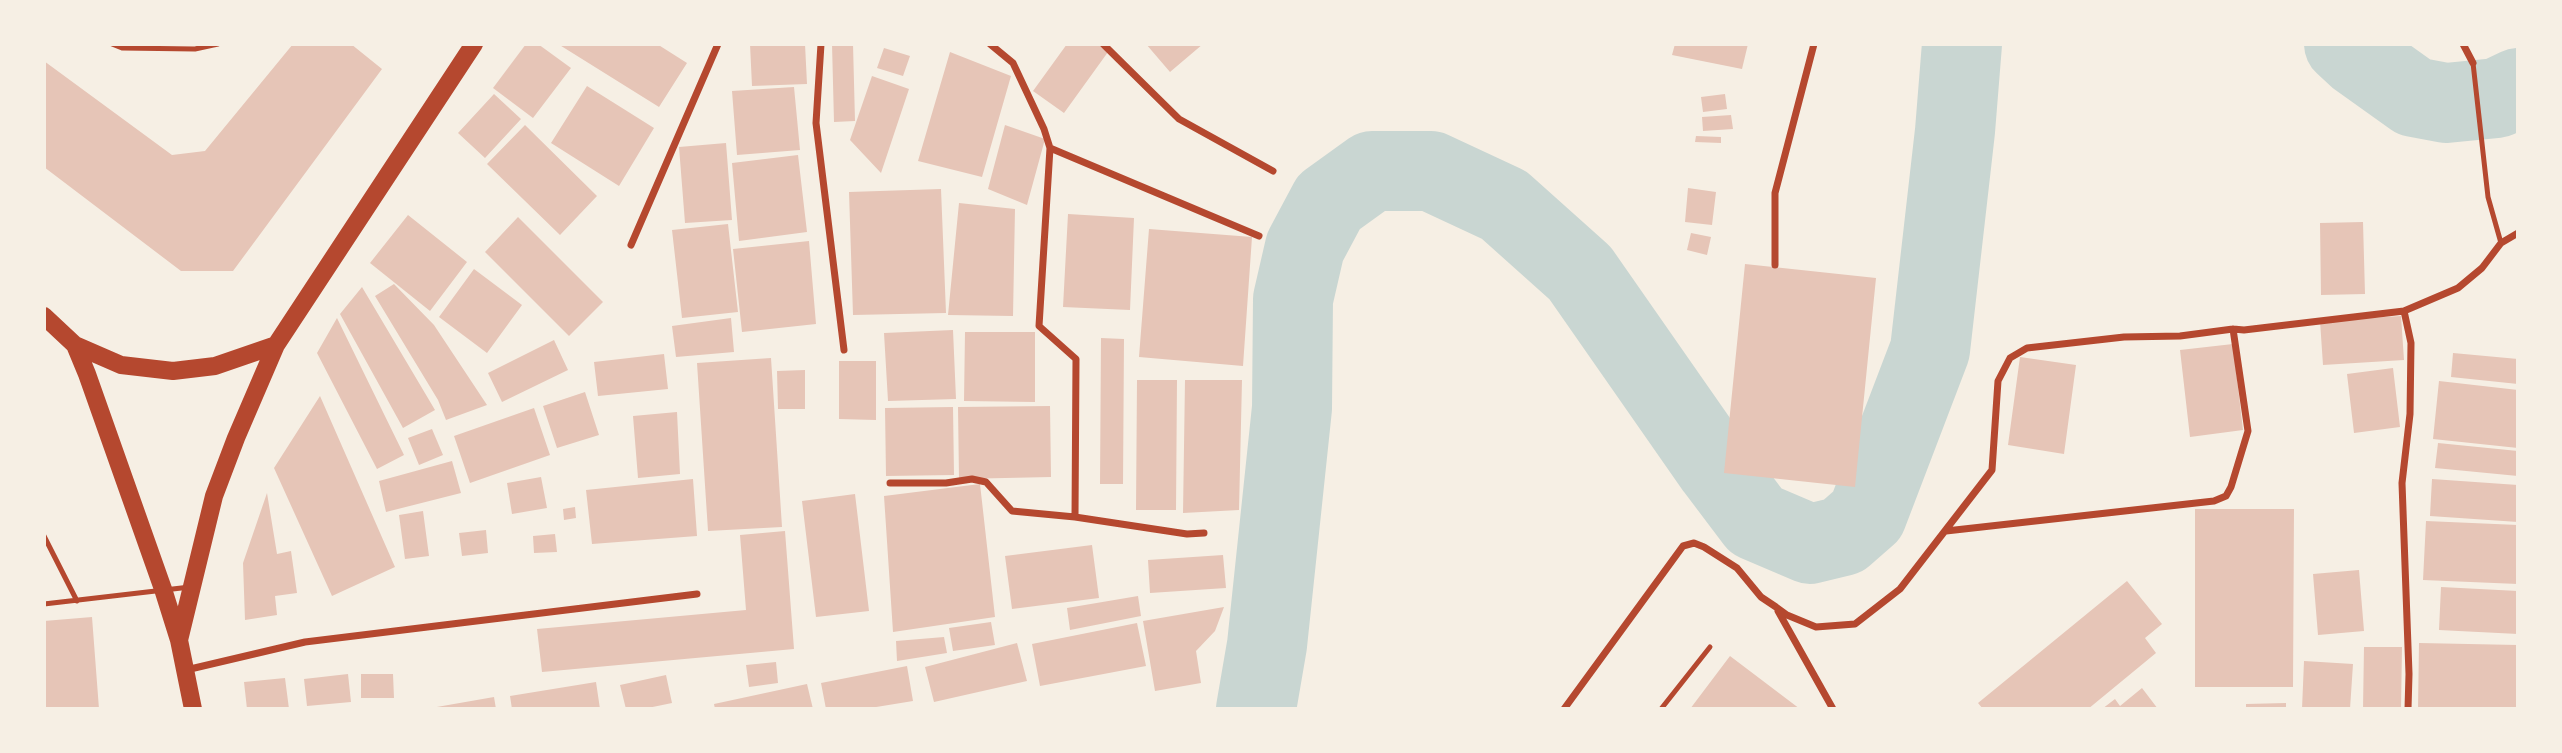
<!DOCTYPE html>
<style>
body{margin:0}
#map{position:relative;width:2562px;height:753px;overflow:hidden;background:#f6efe4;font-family:"Roboto Condensed",sans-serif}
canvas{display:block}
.frame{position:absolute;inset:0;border:46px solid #f6efe4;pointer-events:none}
</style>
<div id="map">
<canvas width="2562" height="753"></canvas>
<div class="frame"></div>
</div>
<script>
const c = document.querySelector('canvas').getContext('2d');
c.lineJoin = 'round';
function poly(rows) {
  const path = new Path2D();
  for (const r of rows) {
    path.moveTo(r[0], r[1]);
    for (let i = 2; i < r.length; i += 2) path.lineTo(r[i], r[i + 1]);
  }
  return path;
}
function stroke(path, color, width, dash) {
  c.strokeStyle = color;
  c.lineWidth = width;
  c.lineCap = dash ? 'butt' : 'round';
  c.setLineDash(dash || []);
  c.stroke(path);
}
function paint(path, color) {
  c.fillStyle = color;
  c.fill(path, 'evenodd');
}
const river = poly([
 [2344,44,2358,57,2414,97,2446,103,2497,98,2518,88],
 [1256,709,1267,645,1292,408,1293,299,1305,247,1329,202,1372,171,1431,171,1504,205,1580,273,1716,468,1756,521,1810,544,1843,536,1867,515,1930,350,1955,131,1962,44]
]);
const building = poly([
 [293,44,351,44,382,69,233,271,181,271,44,167,44,61,172,155,205,151],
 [526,44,538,44,571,68,533,118,493,88],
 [558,44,657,44,687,63,659,107],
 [750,44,805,44,807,84,752,86],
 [832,44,853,44,855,121,834,122],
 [1067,44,1097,44,1108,52,1064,113,1033,91],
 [1146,44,1203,44,1170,72],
 [1675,44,1748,44,1742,69,1672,55],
 [884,48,910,56,903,76,877,68],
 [950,52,1011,76,982,177,918,161],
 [872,76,909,89,881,173,850,140],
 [587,86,654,128,619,186,551,143],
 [794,87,800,150,737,155,732,91],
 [494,94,521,119,485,158,458,133],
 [1725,94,1727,109,1703,112,1701,97],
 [1731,115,1733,129,1703,131,1702,117],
 [525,125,597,196,560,235,487,164],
 [1005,125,1045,139,1027,205,988,189],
 [1696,136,1721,137,1721,143,1695,142],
 [726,143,732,220,685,223,679,147],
 [798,155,807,232,739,241,732,163],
 [1688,188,1716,192,1712,225,1685,222],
 [941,189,946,313,853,315,849,192],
 [959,203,1015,209,1013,316,948,315],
 [1068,214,1134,218,1130,310,1063,307],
 [408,215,467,262,430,311,370,263],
 [518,217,603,302,569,336,485,252],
 [2363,222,2365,294,2321,295,2320,223],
 [728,224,738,312,682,318,672,230],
 [1149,229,1252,237,1243,366,1139,357],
 [1691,233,1711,237,1707,255,1687,250],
 [809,241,816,324,742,332,733,249],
 [1745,264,1876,278,1855,487,1724,473],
 [474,269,522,305,487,353,439,317],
 [394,284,434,325,487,405,446,420,438,400,375,296],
 [362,287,435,410,403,428,340,314],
 [2401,316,2404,360,2323,365,2320,321],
 [337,318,404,455,377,469,317,353],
 [731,318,734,352,676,357,672,326],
 [953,330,956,399,888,401,884,333],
 [965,332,1035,332,1035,402,964,401],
 [1101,338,1124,339,1123,484,1100,484],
 [554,340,568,370,502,402,488,373],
 [2233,344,2243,430,2190,437,2180,350],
 [2453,353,2518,359,2518,384,2451,377],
 [664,354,668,389,598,396,594,362],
 [2020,357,2076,365,2064,454,2008,445],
 [771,358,782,527,708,531,697,363],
 [839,361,876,361,876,420,839,419],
 [2393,368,2400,427,2354,433,2347,374],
 [805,370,805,409,778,409,777,371],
 [1137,380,1177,380,1176,510,1136,510],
 [1185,380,1242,380,1239,510,1183,513],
 [2439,381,2518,390,2518,448,2433,439],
 [585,392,599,435,557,448,543,406],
 [320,396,395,567,332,596,274,468],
 [1050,406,1051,477,959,479,958,407],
 [953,407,954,475,886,476,885,408],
 [534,408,550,455,470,483,454,436],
 [677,412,680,474,638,478,633,416],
 [432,429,443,455,419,465,408,438],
 [2438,443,2518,451,2518,476,2435,468],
 [452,461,461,493,386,512,379,481],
 [541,477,547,508,512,514,507,483],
 [693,479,697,536,592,544,586,490],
 [2432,479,2518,485,2518,522,2430,516],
 [980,484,995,617,893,632,884,496],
 [267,493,277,554,291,551,297,593,275,596,277,615,245,620,243,563],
 [855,494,869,611,816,617,802,501],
 [575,507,576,518,564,520,563,509],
 [2195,509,2294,509,2293,687,2195,687],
 [423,511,429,556,405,559,399,515],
 [2426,521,2518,525,2518,584,2423,580],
 [486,530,488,553,462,556,459,533],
 [785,531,794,649,542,672,537,629,746,610,740,535],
 [555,534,557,552,534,553,533,536],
 [1092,545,1099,598,1012,609,1005,556],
 [1223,555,1226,588,1150,593,1148,560],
 [2359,570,2364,631,2318,635,2313,574],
 [2127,581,2162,624,2145,638,2156,653,2088,709,1983,709,1978,703],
 [2441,587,2518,591,2518,634,2439,630],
 [1138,596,1141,616,1070,630,1067,608],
 [1224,607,1215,631,1196,651,1201,683,1155,691,1143,621],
 [92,617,99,709,44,709,44,621],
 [991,622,995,645,953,651,949,628],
 [1137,623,1146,666,1040,686,1032,644],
 [944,637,947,653,897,661,896,641],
 [1017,643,1027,681,934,702,925,667],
 [2419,643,2518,645,2518,709,2418,709],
 [2364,647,2402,647,2401,709,2363,709],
 [1730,656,1800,709,1690,709],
 [2304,661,2353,664,2350,709,2302,709],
 [776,662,778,683,749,687,746,665],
 [907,666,913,701,864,709,826,709,821,683],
 [348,674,351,702,307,706,304,679],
 [361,674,393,674,394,698,361,698],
 [666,675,672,703,643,709,626,709,620,685],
 [285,678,289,709,247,709,244,682],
 [596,682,600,709,512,709,510,696],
 [807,684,813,709,715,709,714,704],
 [2142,688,2158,709,2102,709,2115,699,2120,706],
 [494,697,496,709,431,709,431,708],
 [2286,703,2286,709,2246,709,2246,704]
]);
const service = poly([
 [112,44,122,48,195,49,218,44],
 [2473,63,2488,197,2501,243],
 [44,536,77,601],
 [44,604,190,587],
 [1661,709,1710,647]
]);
const minor = poly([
 [821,44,816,123,844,350],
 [1103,44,1179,119,1273,171],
 [2463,44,2473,63],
 [1050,148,1259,236],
 [631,245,718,44],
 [1775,265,1775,193,1814,44],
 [2404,311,2411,343,2410,414,2402,483,2409,674,2408,709],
 [890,483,946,483,972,479,986,482,1012,511,1075,517,1076,359,1039,326,1050,148,1044,129,1013,63,990,44],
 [1075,517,1187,534,1204,533],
 [1946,531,2214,501,2226,496,2231,487,2248,431,2233,329],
 [1778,611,1833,709],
 [186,670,305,642,697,594],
 [1564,709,1683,546,1694,543,1704,547,1737,568,1761,597,1776,607,1787,615,1816,627,1855,624,1900,589,1992,470,1998,381,2010,358,2027,348,2124,337,2180,336,2233,329,2244,330,2404,311,2458,288,2482,268,2501,243,2518,233]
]);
const primary = poly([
 [44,316,75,345,87,374,163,589,179,640,193,709],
 [75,345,121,365,173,371,215,366,276,345],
 [179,640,214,496,236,438,276,345,474,44]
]);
stroke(river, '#c9d6d2', 80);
paint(building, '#e6c5b7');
stroke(service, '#b5482f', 5);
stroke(minor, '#b5482f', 7);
stroke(primary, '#b5482f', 18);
</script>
